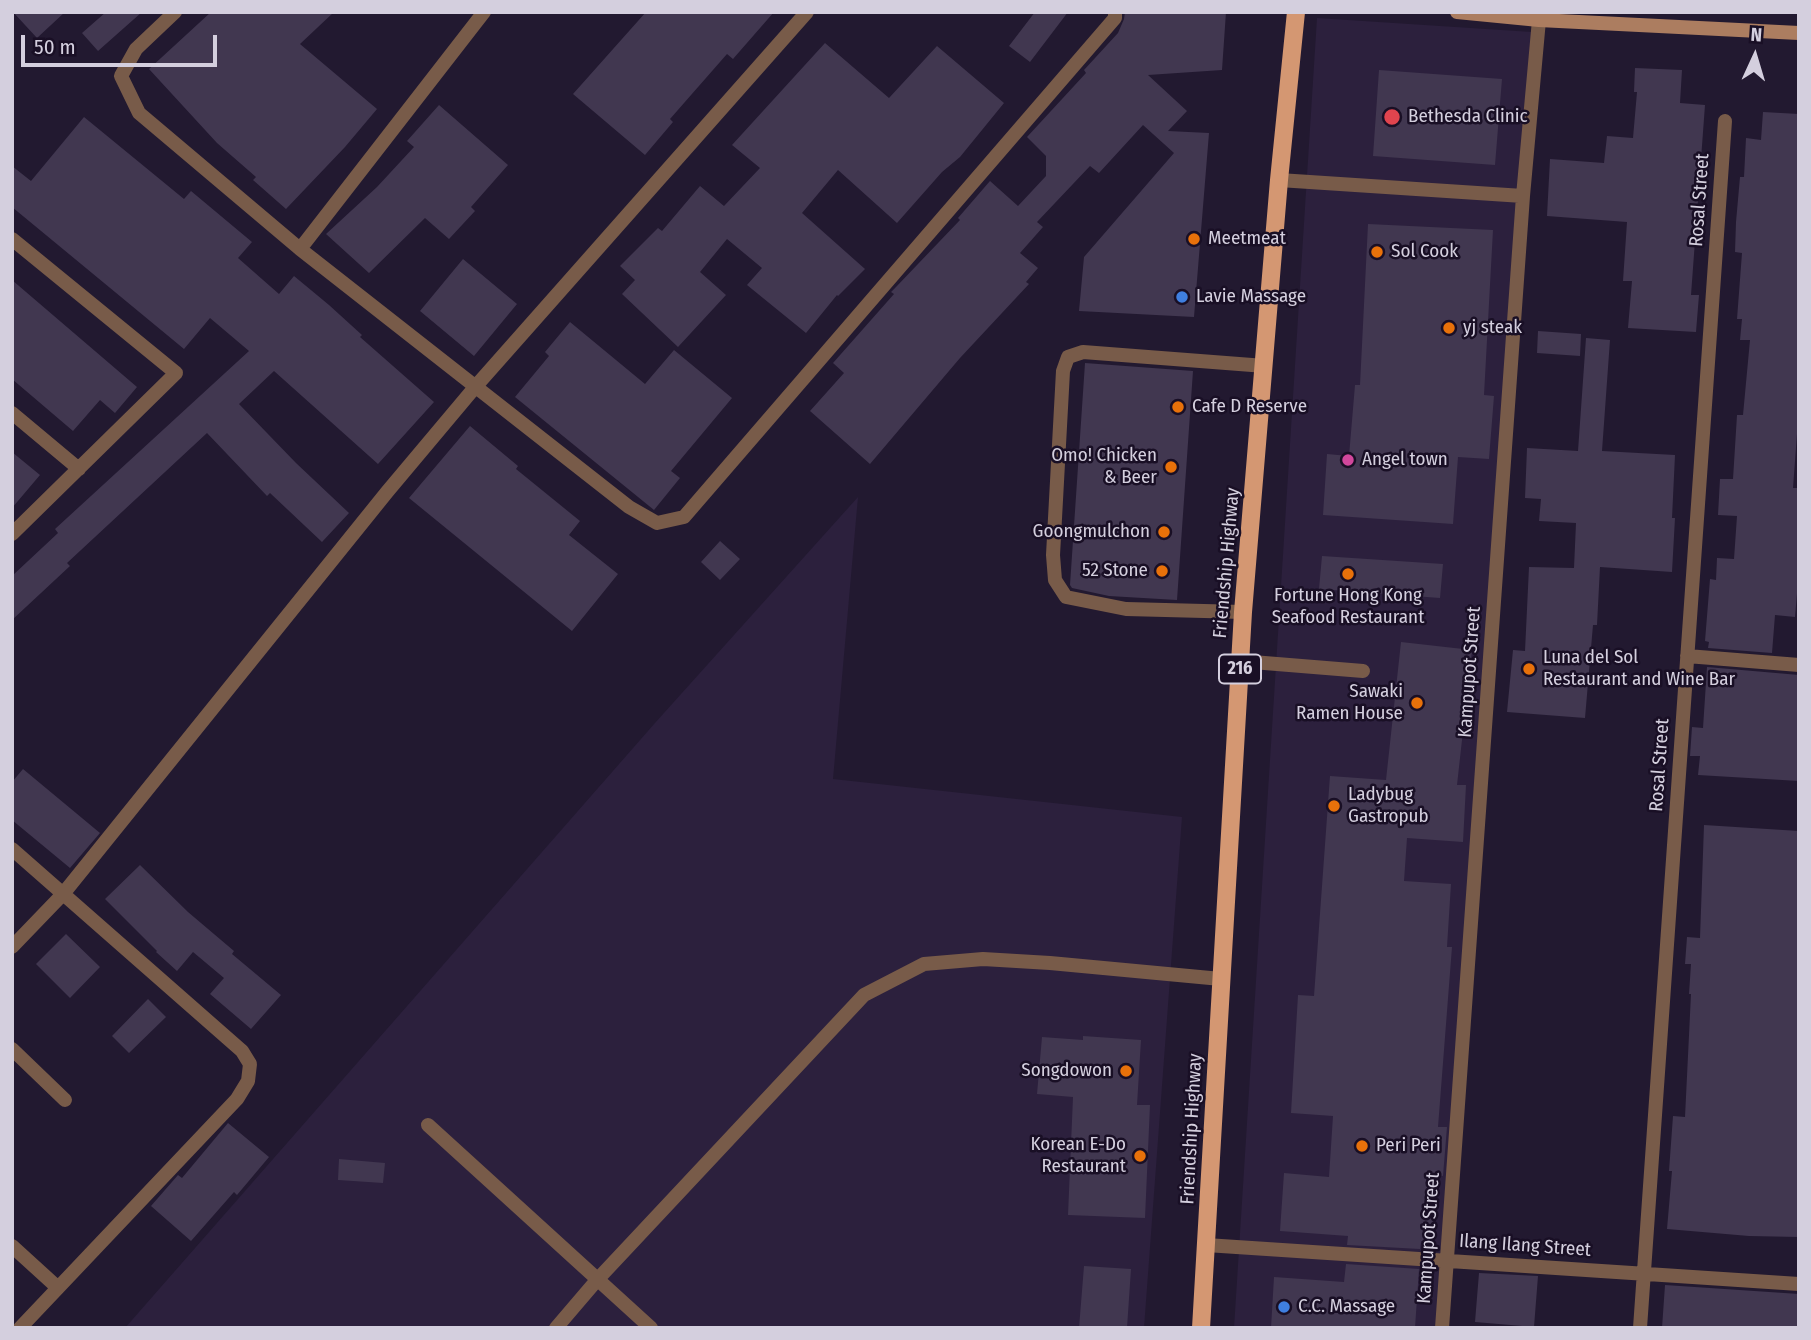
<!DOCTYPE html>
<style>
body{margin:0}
#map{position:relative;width:1811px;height:1340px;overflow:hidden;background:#221930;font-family:"Fira Sans Condensed",sans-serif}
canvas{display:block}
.frame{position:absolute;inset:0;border:14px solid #d4cfde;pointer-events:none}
.north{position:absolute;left:1720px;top:21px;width:70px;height:70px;-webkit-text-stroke:5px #190f25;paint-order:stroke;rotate:4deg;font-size:19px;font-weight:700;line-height:28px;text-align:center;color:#d4cfde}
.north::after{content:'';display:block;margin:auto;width:24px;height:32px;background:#d4cfde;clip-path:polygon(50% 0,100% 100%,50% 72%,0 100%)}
.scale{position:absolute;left:21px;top:35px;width:196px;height:32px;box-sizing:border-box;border:4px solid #d4cfde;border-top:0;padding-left:9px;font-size:21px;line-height:24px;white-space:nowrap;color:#d4cfde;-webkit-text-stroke:5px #190f25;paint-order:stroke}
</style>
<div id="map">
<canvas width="1811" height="1340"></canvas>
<div class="frame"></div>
<div class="north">N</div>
<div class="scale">50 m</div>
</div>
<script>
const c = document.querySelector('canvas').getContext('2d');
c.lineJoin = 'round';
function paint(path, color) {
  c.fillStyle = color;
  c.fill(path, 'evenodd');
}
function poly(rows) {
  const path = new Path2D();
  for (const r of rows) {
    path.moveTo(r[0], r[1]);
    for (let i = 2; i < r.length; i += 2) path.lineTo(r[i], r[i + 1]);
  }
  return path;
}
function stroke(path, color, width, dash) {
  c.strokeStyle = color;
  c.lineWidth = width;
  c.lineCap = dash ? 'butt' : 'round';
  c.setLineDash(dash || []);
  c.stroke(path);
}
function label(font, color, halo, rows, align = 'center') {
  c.font = font + ' "Fira Sans Condensed",sans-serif';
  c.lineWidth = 5;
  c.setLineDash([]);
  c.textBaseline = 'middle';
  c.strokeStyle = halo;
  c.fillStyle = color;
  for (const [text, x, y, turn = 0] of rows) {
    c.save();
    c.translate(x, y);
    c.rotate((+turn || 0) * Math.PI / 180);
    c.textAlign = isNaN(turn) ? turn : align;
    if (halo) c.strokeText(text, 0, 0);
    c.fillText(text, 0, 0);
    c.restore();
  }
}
const built = poly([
 [1317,18,1532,32,1438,1328,1234,1328],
 [858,497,833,779,1182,817,1144,1328,125,1328,655,723]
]);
const building = poly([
 [13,12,65,12,37,38],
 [106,12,142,12,98,51,82,33],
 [211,12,334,12,300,44,377,109,345,147,286,209,253,180,256,177,217,143,149,69],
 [646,12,774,12,733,59,727,54,670,119,673,122,645,155,573,94],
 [1035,12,1068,12,1030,62,1009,46],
 [1125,12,1226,12,1222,70,1148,75,1187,111,1168,131,1209,133,1194,317,1079,311,1084,257,1174,153,1143,125,1099,173,1090,166,1037,222,1043,227,1020,253,1038,268,1026,282,1029,284,960,358,870,464,810,411,844,373,833,363,894,294,891,292,896,287,960,220,958,218,990,181,1018,206,1046,176,1046,156,1027,137,1086,73,1084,70,1118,33,1124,19],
 [825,43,889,98,937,46,1004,103,960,157,942,172,897,223,838,170,802,213,865,269,838,296,837,295,806,333,747,285,762,268,727,239,700,272,726,295,678,347,622,294,635,280,620,266,658,228,662,231,700,186,724,206,760,168,732,145],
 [1635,68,1682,70,1680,103,1705,105,1691,295,1699,295,1696,332,1628,328,1632,281,1623,281,1627,222,1547,216,1550,159,1604,163,1607,136,1633,138,1637,92,1634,92],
 [1379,70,1502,79,1495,165,1373,156],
 [439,105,508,165,471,207,475,211,449,239,425,218,369,273,326,234,377,187,414,147,407,141],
 [1763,112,1799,114,1799,407,1793,488,1799,488,1799,570,1795,617,1775,615,1772,653,1708,648,1709,642,1705,641,1710,579,1716,580,1717,558,1734,559,1737,516,1718,515,1720,479,1733,479,1737,415,1743,415,1750,340,1740,340,1742,319,1737,319,1742,253,1735,252,1736,222,1740,177,1744,177,1746,138,1761,140],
 [84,117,184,199,191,191,252,242,238,258,279,294,294,276,329,305,362,335,360,337,434,402,378,464,274,371,239,404,296,463,349,513,322,542,270,493,267,496,207,433,67,563,70,566,12,620,12,576,58,533,55,529,249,351,210,318,184,349,12,207,12,166,31,181],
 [1368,224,1493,230,1484,395,1494,396,1489,459,1458,457,1453,524,1323,515,1327,454,1349,456,1355,385,1360,385],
 [463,259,517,304,474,356,420,311],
 [12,280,137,387,115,413,100,400,73,431,12,379],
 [570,322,645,384,674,350,732,398,671,471,680,478,654,510,515,397,549,356,545,352],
 [1538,331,1581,334,1580,356,1537,353],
 [1586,338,1610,340,1602,451,1675,455,1672,518,1675,518,1672,572,1600,567,1597,625,1593,625,1585,718,1507,712,1513,650,1525,651,1529,567,1574,568,1576,523,1539,521,1541,499,1525,498,1527,448,1578,451],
 [1085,363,1193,371,1177,600,1109,596,1072,588,1070,585],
 [470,426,518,466,516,469,580,521,569,535,618,574,572,631,409,498],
 [12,452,40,475,12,508],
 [720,541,740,559,720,580,701,562],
 [1322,556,1443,564,1440,598,1319,589],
 [1401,642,1472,650,1457,785,1466,785,1463,842,1407,838,1404,881,1451,884,1447,947,1452,947,1438,1127,1447,1127,1443,1176,1437,1175,1432,1242,1421,1241,1420,1249,1347,1245,1348,1236,1280,1231,1284,1173,1329,1177,1333,1116,1291,1113,1298,995,1314,996,1330,776,1386,780],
 [1707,667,1799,675,1799,781,1698,775,1700,756,1690,756,1692,727,1703,728],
 [23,769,100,833,70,868,12,820,12,782],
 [1704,825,1799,831,1799,1237,1749,1236,1667,1229,1672,1171,1669,1171,1673,1116,1685,1117,1691,994,1689,994,1691,964,1685,964,1687,937,1700,938],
 [140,865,188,912,234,951,232,954,281,995,251,1029,210,994,224,978,193,952,177,971,156,952,157,951,105,899],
 [66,934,100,967,70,998,36,964],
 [148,999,166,1017,129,1053,112,1036],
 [1083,1036,1141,1040,1137,1105,1150,1105,1145,1218,1068,1215,1073,1097,1037,1094,1042,1037,1083,1040],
 [228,1123,269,1157,237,1195,234,1192,191,1241,151,1206,178,1175,182,1178],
 [339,1159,385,1163,383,1183,338,1180],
 [1346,1264,1419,1269,1415,1328,1271,1328,1274,1277,1344,1282],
 [1084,1266,1131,1269,1127,1328,1079,1328],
 [1479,1273,1538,1276,1534,1327,1475,1322],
 [1665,1285,1799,1294,1799,1328,1662,1328]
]);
const service = poly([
 [1243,612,1126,609,1066,597,1055,580,1053,555,1063,371,1068,357,1083,352,1265,366],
 [1240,661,1363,671],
 [428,1125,651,1328],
 [556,1328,597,1280,864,995,924,964,983,959,1050,963,1221,979]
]);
const minor = poly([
 [175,12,136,49,121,76,139,113,300,249,629,507,657,523,684,517,1115,18,1115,12],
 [1279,180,1523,196],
 [12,239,176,373,12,534],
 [300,249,484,12],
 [12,413,79,469],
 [1687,656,1799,665],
 [12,849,242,1051,250,1064,248,1081,237,1099,20,1328],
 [12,947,63,894,387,492,476,386,807,12],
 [12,1049,65,1100],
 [1206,1245,1799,1284],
 [12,1246,57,1287],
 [1442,1328,1523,196,1539,20],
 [1640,1328,1725,121]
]);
const secondary = poly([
 [1457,12,1539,20,1799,33]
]);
const primary = poly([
 [1201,1328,1243,612,1279,180,1296,12]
]);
const markers = [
 [1392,117,9,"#e0444e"],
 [1194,239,7,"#e8710a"],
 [1377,252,7,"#e8710a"],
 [1182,297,7,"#3f7fe0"],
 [1449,328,7,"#e8710a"],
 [1178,407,7,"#e8710a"],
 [1348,460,7,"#d1479c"],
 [1171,467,7,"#e8710a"],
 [1164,532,7,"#e8710a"],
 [1162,571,7,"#e8710a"],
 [1348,574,7,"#e8710a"],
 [1529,669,7,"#e8710a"],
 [1417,703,7,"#e8710a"],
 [1334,806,7,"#e8710a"],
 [1126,1071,7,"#e8710a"],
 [1362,1146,7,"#e8710a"],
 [1140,1156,7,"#e8710a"],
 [1284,1307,7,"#3f7fe0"]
];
const shields = [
 [1240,669,42]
];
const shieldNames = [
 ["216",1240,669]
];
const poiNames = [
 ["Bethesda Clinic",1408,117],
 ["Meetmeat",1208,239],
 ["Sol Cook",1391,252],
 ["Lavie Massage",1196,297],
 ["yj steak",1463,328],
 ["Cafe D Reserve",1192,407],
 ["Omo! Chicken",1157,456,"right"],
 ["& Beer",1157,478,"right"],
 ["Angel town",1362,460],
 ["Goongmulchon",1150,532,"right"],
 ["52 Stone",1148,571,"right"],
 ["Fortune Hong Kong",1348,596,"center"],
 ["Seafood Restaurant",1348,618,"center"],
 ["Luna del Sol",1543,658],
 ["Restaurant and Wine Bar",1543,680],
 ["Sawaki",1403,692,"right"],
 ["Ramen House",1403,714,"right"],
 ["Ladybug",1348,795],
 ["Gastropub",1348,817],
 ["Songdowon",1112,1071,"right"],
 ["Korean E-Do",1126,1145,"right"],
 ["Restaurant",1126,1167,"right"],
 ["Peri Peri",1376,1146],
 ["C.C. Massage",1298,1307]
];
const streetNames = [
 ["Rosal Street",1700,200,-86],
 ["Friendship Highway",1227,563,-85],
 ["Kampupot Street",1470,672,-86],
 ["Rosal Street",1660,765,-86],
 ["Friendship Highway",1192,1129,-87],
 ["Kampupot Street",1429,1238,-86],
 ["Ilang Ilang Street",1525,1246,4]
];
paint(built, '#2c203d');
paint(building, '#413750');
stroke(service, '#785b49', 14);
stroke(minor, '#785b49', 14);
stroke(secondary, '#ac7d60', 14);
stroke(primary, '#d49772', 18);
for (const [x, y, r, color] of markers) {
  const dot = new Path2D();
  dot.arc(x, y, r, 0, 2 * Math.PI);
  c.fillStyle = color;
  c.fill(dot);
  stroke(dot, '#190f25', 2.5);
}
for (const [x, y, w] of shields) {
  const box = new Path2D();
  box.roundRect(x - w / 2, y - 14.5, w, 29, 5);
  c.fillStyle = '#190f25';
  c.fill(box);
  stroke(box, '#d4cfde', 2);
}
label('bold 18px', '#d4cfde', null, shieldNames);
label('19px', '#d4cfde', '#190f25', poiNames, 'left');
label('19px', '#d4cfde', '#190f25', streetNames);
</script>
